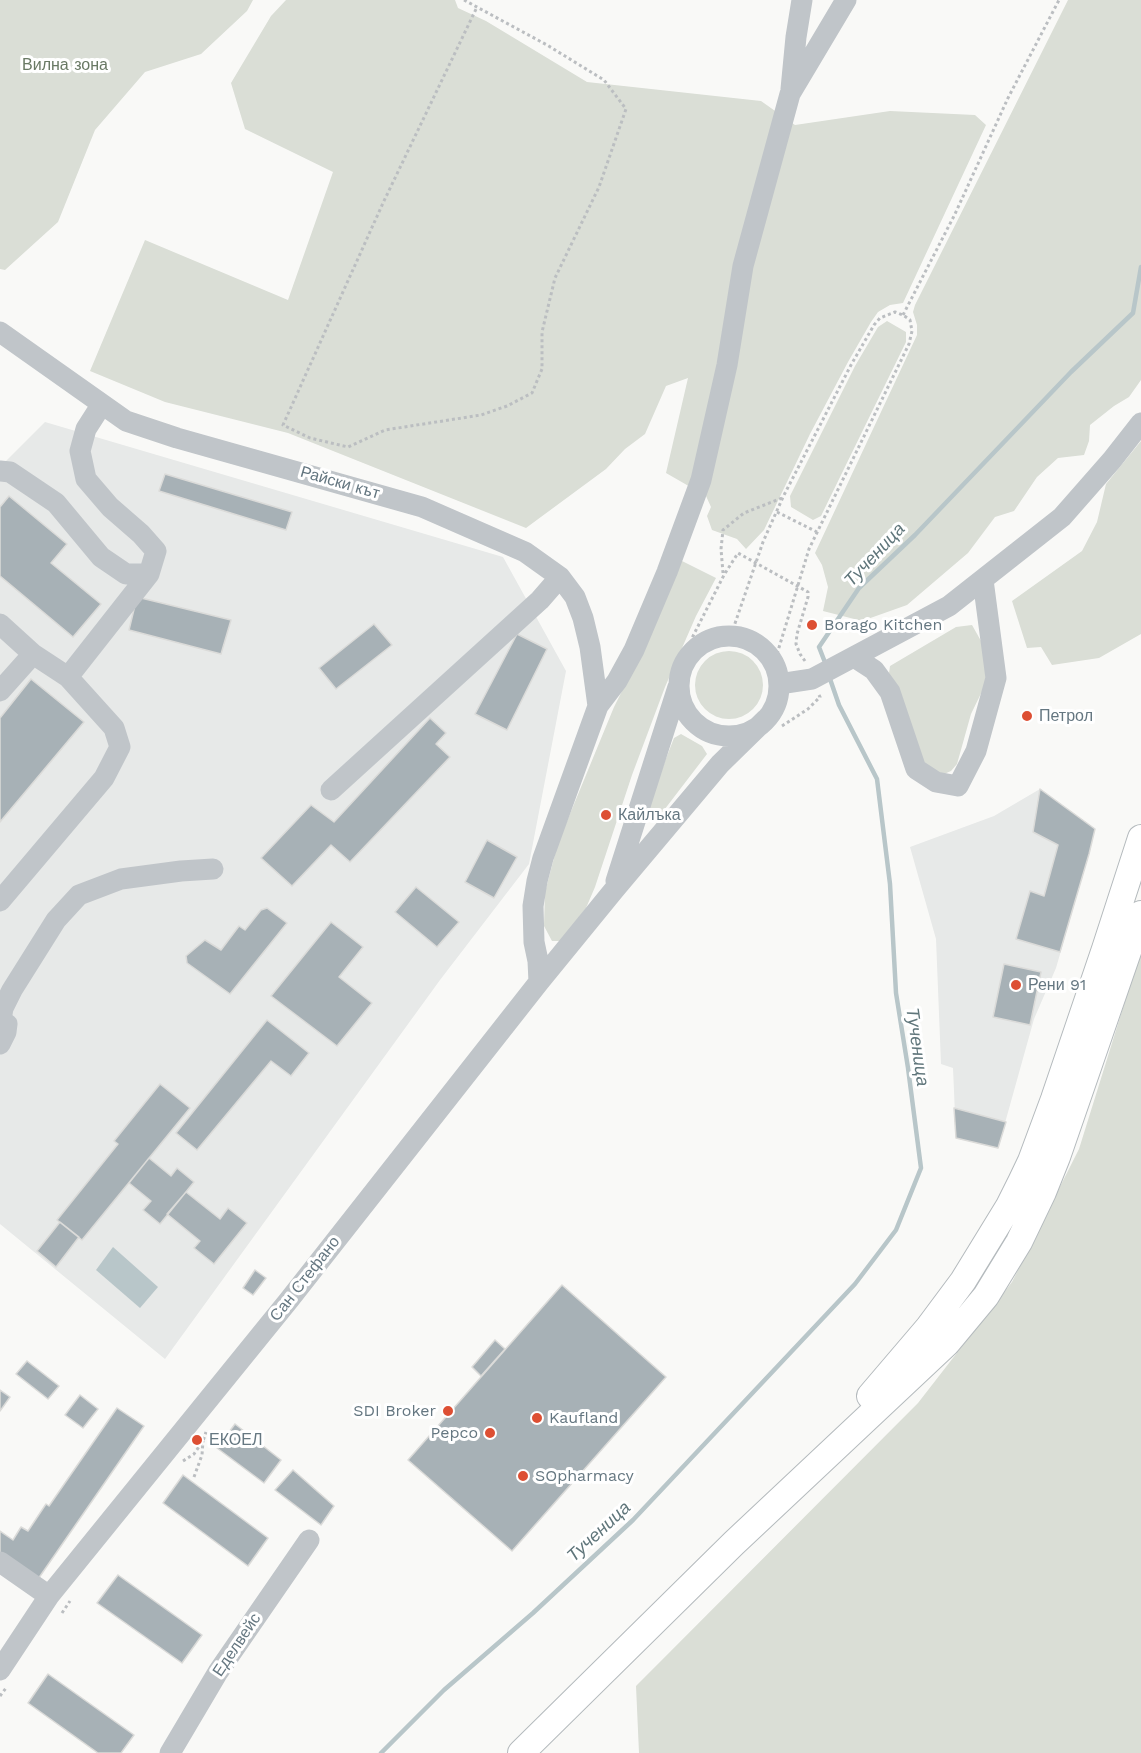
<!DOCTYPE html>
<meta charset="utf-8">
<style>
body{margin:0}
canvas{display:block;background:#f9f9f7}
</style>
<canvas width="1141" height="1753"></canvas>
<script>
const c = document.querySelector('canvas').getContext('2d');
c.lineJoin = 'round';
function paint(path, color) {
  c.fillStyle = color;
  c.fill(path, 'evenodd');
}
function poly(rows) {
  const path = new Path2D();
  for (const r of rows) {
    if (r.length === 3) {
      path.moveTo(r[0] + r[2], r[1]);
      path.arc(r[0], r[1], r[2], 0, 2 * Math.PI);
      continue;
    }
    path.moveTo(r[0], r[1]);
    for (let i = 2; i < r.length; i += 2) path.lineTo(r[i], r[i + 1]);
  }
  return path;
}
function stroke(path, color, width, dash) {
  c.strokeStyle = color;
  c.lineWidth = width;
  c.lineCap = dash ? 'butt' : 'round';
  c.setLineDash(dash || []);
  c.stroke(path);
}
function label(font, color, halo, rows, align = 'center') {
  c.font = font + ' "Work Sans",sans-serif';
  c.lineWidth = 6;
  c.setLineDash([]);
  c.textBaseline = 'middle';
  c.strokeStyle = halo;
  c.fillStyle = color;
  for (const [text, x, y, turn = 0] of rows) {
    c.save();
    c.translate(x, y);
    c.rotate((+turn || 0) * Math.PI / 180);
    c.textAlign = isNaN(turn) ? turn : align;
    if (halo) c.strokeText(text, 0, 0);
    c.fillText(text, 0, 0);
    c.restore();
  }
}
const built = poly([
 [45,422,503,557,566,671,529,864,440,980,165,1359,0,1224,0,467],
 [1040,789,1095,829,1089,854,1056,968,1034,1019,998,1148,956,1138,953,1068,941,1064,936,939,910,847,994,816]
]);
const green = poly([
 [0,0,253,0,247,11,201,54,145,72,95,130,58,222,5,270,0,269],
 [286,0,455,0,458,8,486,21,587,82,761,101,795,125,890,111,975,115,986,125,903,303,890,305,878,312,871,322,848,362,810,434,764,530,746,549,737,539,712,530,707,516,711,507,706,496,666,473,688,378,666,386,645,434,625,449,606,469,526,528,288,433,165,402,90,371,145,240,288,300,333,172,245,129,231,83,271,16],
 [1068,0,1141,0,1141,380,1129,397,1114,406,1090,425,1089,441,1084,455,1058,458,1037,477,1014,511,995,517,968,553,907,605,862,621,823,611,828,587,822,565,815,553,917,335,917,325,913,312,915,305],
 [887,321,906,332,906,342,821,516,813,520,791,507,790,496,855,366,878,327],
 [1141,441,1141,634,1099,658,1052,665,1041,647,1027,648,1012,601,1082,551,1097,522,1106,484],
 [680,560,716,578,696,616,665,687,632,775,595,887,586,908,562,941,552,941,544,926,545,892,558,843,614,707,627,681],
 [972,625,985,648,988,679,971,714,957,764,951,771,944,774,936,773,927,766,920,757,889,673,890,666,956,627],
 [729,685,34],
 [681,734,702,746,707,754,658,818,651,816,648,811,665,761,674,738],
 [1141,950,1141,1753,639,1753,636,1686,918,1403,1012,1282,1079,1149]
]);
const water = poly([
 [113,1247,158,1287,140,1308,96,1270]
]);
const stream = poly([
 [826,665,819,647,859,588,915,535,1071,372,1133,313,1141,267],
 [381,1753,444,1690,533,1613,633,1520,855,1284,896,1230,921,1168,908,1068,896,993,890,884,877,779,839,705,829,676]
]);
const building = poly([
 [165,474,292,512,286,530,159,491,165,474],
 [9,496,67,544,51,563,101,604,73,637,0,576,0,507,9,496],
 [137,597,231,620,221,654,129,630,137,597],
 [374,624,392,645,336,689,319,668,374,624],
 [517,634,547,649,507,730,475,714,517,634],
 [31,679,84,722,0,822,0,718,31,679],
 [430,718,446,733,436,744,450,757,350,862,331,845,292,886,261,858,311,805,334,822,430,718],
 [1040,789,1095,829,1089,854,1060,952,1016,939,1030,891,1044,896,1058,845,1033,832,1040,789],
 [487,840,517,857,494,898,465,882,487,840],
 [416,887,459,922,437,947,395,912,416,887],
 [267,908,287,923,230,994,187,963,186,956,205,940,221,950,239,926,245,930,261,910,267,908],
 [331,922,363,947,339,977,372,1003,337,1046,271,996,331,922],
 [1004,964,1041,972,1030,1025,993,1017,1004,964],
 [267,1020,309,1053,291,1076,271,1061,197,1150,176,1133,267,1020],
 [160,1084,190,1108,82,1240,57,1220,118,1144,114,1141,160,1084],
 [954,1108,1006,1122,998,1148,956,1138,954,1108],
 [149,1158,171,1176,177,1168,194,1182,160,1224,143,1210,151,1201,129,1183,149,1158],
 [186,1192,220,1219,228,1208,247,1223,214,1264,194,1248,200,1241,167,1214,186,1192],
 [60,1222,79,1237,56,1267,37,1251,60,1222],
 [255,1270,266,1278,253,1295,243,1288,255,1270],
 [562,1285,666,1377,512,1551,408,1460,562,1285],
 [495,1340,505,1349,481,1376,472,1367,495,1340],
 [27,1361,59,1386,48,1399,16,1374,27,1361],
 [0,1390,10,1397,0,1411,0,1390],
 [80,1395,98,1409,83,1428,65,1415,80,1395],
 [117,1408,144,1426,36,1582,12,1560,0,1552,0,1531,13,1540,21,1527,28,1531,46,1504,49,1506,117,1408],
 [235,1424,281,1460,264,1483,217,1448,235,1424],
 [293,1470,334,1506,321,1525,275,1490,293,1470],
 [183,1475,268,1538,248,1566,163,1503,183,1475],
 [118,1575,202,1635,182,1663,97,1603,118,1575],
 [48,1674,134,1735,121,1753,98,1753,28,1703,48,1674]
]);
const path = poly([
 [464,0,547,45,604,80,626,109,599,187,555,278,542,332,542,369,532,393,507,406,481,415,385,430,348,447,310,438,283,425,383,203,477,7],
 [903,315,955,214,1008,98,1059,0],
 [777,512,817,532],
 [723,573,721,549,723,530,744,513,782,498],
 [731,635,763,542,783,497,851,365,874,325,880,318,895,312,903,315,910,320,912,331,909,344,809,549,774,664],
 [693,649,692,638,724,575,738,553,808,592,808,597,797,634,796,644,800,654,805,661],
 [782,726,808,709,820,697,819,695],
 [183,1461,194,1454,203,1441,206,1432],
 [194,1477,202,1455,203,1441],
 [62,1613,70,1601],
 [0,1696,6,1688]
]);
const minor = poly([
 [791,89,796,37,802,0],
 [0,332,126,421,177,438,422,507,525,552,560,577,575,597,583,618,590,647,598,706],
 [0,471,10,472,56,503,101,557,126,574,149,574],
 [0,624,33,654,68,677,114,728,120,747,104,778,0,901],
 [729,686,50],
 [854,657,874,670,890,692,916,769,936,782,958,786,976,751,996,678,983,580],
 [68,677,149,574,156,551,141,534,110,507,86,479,80,451,86,429,102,404],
 [779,684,812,679,949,606,1062,517,1112,460,1141,423],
 [0,691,33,654],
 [331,790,540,600,560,577],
 [616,881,678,687],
 [539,982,538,961,534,942,533,906,537,881,543,858,598,706,617,681,634,650,667,572,701,480,727,365,743,266,790,94,846,0],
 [0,1020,7,1024,6,1032,0,1044],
 [1,1020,3,1008,12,990,56,920,79,895,121,879,181,871,213,869],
 [0,1562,49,1596],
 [0,1670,49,1596,289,1300,539,982,614,890,720,764,766,719],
 [170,1753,218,1672,309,1540]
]);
const major = poly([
 [870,1396,928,1328,963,1281,1009,1206,1021,1182,1031,1161,1054,1099,1105,949,1141,838],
 [521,1753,734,1543,947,1343,986,1296,1019,1242,1043,1192,1057,1157,1141,914]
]);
const markers = [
 [812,625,6,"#dd4f33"],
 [1027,716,6,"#dd4f33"],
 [606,815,6,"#dd4f33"],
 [1016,985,6,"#dd4f33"],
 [448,1411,6,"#dd4f33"],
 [537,1418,6,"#dd4f33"],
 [490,1433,6,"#dd4f33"],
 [197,1440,6,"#dd4f33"],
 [523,1476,6,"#dd4f33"]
];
const parkNames = [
 ["Вилна зона",65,65]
];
const streetNames = [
 ["Райски кът",340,483,16],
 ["Сан Стефано",305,1279,-52],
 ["Еделвейс",237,1645,-56]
];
const poiNames = [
 ["Borago Kitchen",824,625],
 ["Петрол",1039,716],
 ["Кайлъка",618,815],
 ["Рени 91",1028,985],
 ["SDI Broker",436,1411,"right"],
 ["Kaufland",549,1418],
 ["Pepco",478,1433,"right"],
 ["ЕКОЕЛ",209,1440],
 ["SOpharmacy",535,1476]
];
const waterNames = [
 ["Тученица",875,555,-47],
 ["Тученица",917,1047,82],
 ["Тученица",599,1532,-43]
];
paint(built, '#e7e9e8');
paint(green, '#daded6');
paint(water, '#b8c6c9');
stroke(stream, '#b8c6c9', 4.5);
paint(building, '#a7b1b6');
stroke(building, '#dbdbd9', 1.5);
stroke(major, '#b4babd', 28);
stroke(path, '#bbbec1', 3, [3, 3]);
stroke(minor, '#c0c5c9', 21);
stroke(major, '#fff', 26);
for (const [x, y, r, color] of markers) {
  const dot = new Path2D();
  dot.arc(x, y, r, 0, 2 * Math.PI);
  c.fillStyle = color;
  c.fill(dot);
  stroke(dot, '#fff', 2);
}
label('16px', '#697964', '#fff', parkNames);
label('16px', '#657781', '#fff', streetNames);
label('16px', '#657781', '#fff', poiNames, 'left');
label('italic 18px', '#60767b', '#fff', waterNames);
</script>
